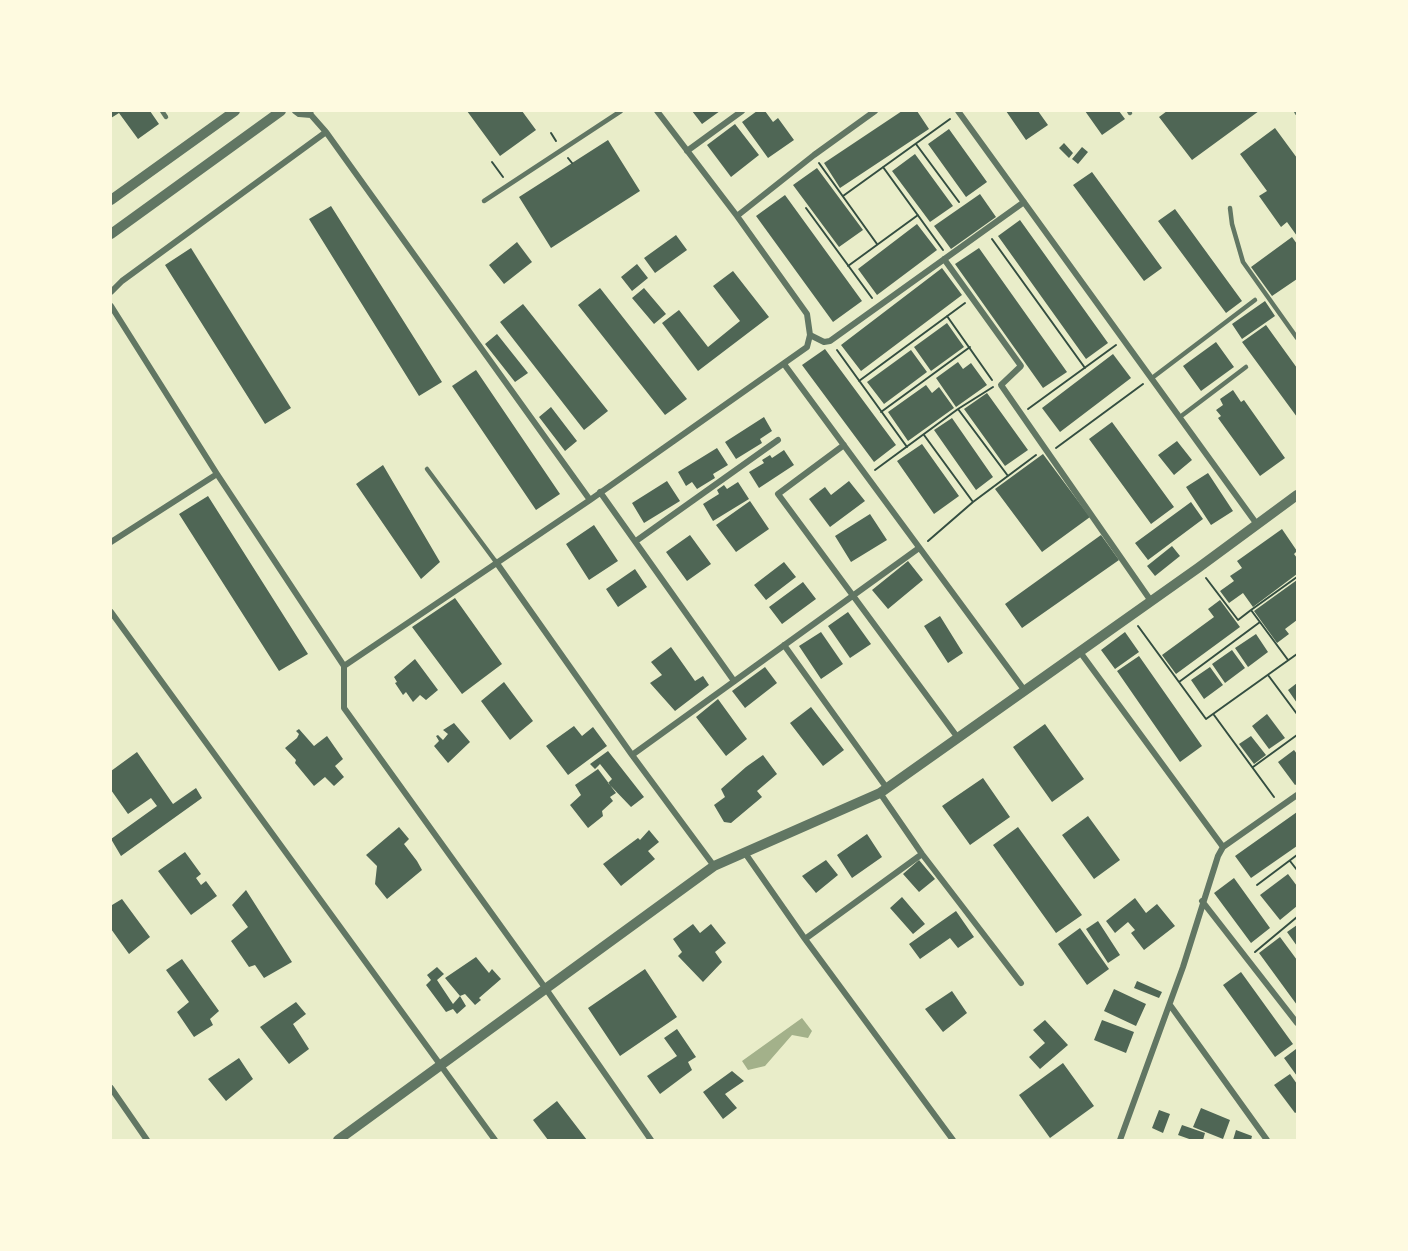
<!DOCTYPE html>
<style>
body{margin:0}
#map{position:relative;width:1408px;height:1251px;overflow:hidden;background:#e9edc9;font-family:Spectral,serif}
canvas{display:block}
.frame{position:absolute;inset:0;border:112px solid #fefae0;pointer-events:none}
</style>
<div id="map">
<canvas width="1408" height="1251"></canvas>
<div class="frame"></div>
</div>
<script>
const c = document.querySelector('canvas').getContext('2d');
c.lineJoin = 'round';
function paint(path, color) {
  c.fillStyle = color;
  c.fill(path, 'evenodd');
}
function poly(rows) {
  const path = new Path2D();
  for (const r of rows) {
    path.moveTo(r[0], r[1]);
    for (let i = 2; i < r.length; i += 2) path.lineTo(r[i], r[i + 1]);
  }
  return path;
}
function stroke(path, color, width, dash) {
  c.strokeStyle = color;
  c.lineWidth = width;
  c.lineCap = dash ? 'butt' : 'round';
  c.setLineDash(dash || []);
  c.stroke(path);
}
const water = poly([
 [802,1018,812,1031,808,1038,792,1035,765,1066,748,1070,742,1061]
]);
const building = poly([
 [111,111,150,111,159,124,138,139,119,113,111,118],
 [467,111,522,111,536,130,500,156],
 [692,111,720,111,702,124],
 [757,111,765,111,773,122,778,118,794,140,768,158,742,122],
 [902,111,917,111,929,129,840,188,824,163],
 [1006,111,1038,111,1048,125,1026,140],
 [1085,111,1119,111,1125,119,1102,135],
 [1167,111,1259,111,1192,160,1159,117],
 [735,124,759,155,731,177,707,145],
 [1275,128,1297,158,1297,236,1287,222,1281,227,1259,196,1267,191,1240,154],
 [949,129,987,182,966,197,928,144],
 [608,140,640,191,551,248,519,197],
 [1064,143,1073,153,1069,158,1059,148],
 [1082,147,1088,152,1078,164,1072,159],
 [915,154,953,206,930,222,892,171],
 [817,168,863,230,839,247,793,185],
 [1092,172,1162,268,1144,281,1073,185],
 [980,194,996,217,951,249,934,226],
 [785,195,862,301,833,322,756,216],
 [331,206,442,382,419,396,309,219],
 [1175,209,1242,301,1226,313,1158,221],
 [1020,220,1108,343,1086,359,998,236],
 [917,224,937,250,877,295,858,269],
 [676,235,687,250,655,273,644,258],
 [1292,237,1297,244,1297,279,1272,296,1251,267],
 [517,242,532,262,504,284,489,265],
 [191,248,291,408,265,424,165,265],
 [979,248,1067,372,1043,388,955,264],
 [637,264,648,278,632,291,621,277],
 [942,268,962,295,861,371,841,345],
 [733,271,769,317,698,371,662,323,679,310,708,347,740,321,713,286],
 [600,288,687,399,665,415,578,305],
 [644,288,666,314,654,324,632,298],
 [1265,301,1275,316,1242,339,1232,324],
 [523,304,608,411,584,430,500,322],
 [947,323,964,347,931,371,914,347],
 [1266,325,1297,368,1297,417,1242,342],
 [497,334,528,373,515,382,485,344],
 [1216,342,1234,367,1201,391,1183,366],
 [825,349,896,445,874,462,802,365],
 [911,350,927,372,884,404,867,382],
 [1113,354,1131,378,1060,432,1042,408],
 [958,362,963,369,971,363,987,385,956,407,936,378],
 [476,370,560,494,536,510,452,386],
 [926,385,932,393,939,387,954,408,908,441,888,412],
 [1233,390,1241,402,1244,400,1285,458,1260,476,1218,418,1221,416,1216,410,1223,405,1220,399],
 [987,393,1028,450,1005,466,964,409],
 [551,407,577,441,565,451,539,417],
 [764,417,772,431,760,439,762,443,736,459,725,442],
 [952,418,993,477,976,490,934,430],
 [1112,422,1174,507,1151,524,1089,439],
 [1177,441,1192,460,1174,475,1158,455],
 [922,444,959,496,934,514,897,461],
 [717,448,728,465,713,474,715,478,697,489,692,482,686,486,678,472],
 [784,450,794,465,759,488,749,472,764,463,762,460,770,455,772,458],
 [1043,454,1090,517,1042,552,995,489],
 [383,465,440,562,421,579,356,484],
 [1208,473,1233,511,1211,525,1186,487],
 [667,481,680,501,644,523,632,503],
 [849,481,865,501,830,527,809,499,825,487,831,495],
 [738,482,749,499,713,521,703,504,719,494,717,490,724,485,727,489],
 [208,496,308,654,279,671,179,514],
 [750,501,769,529,736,552,716,525],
 [1191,502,1203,519,1148,560,1135,543],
 [870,514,887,540,851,562,835,536],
 [594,525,618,561,589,580,566,544],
 [1282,529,1297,551,1294,554,1297,558,1297,574,1253,607,1243,593,1229,603,1220,591,1234,581,1230,576,1242,568,1237,561],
 [690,535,711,564,687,581,666,552],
 [1101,535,1119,560,1022,628,1005,604],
 [1172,546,1180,556,1155,576,1147,566],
 [908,561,923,580,888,609,872,590],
 [784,562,796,577,766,600,754,585],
 [635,569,647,587,618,607,606,589],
 [1297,580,1297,620,1285,629,1289,634,1277,643,1254,611],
 [803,582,816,599,782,624,769,607],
 [455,598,502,664,462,694,412,627],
 [1220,600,1240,627,1176,674,1162,655,1214,617,1208,609],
 [848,612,871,644,850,658,828,626],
 [940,616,963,653,948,663,924,626],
 [821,632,843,664,821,679,799,646],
 [1125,632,1139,652,1115,669,1101,650],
 [1256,634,1268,652,1248,667,1235,648],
 [671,647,695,681,703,676,709,685,675,711,650,683,662,675,651,662],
 [1232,650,1245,668,1225,683,1212,664],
 [1139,656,1202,746,1180,762,1117,671],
 [415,659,438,690,426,700,420,695,413,702,406,692,403,695,395,683,397,682,394,677],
 [765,667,777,683,745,708,732,691],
 [1210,667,1223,685,1204,699,1191,680],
 [504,682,533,721,510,740,481,701],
 [1297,683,1297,703,1288,690],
 [718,699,747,739,726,756,696,717],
 [811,707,844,750,823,766,790,723],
 [1267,714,1285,738,1269,749,1252,726],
 [454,723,470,742,448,763,434,746,439,741,436,736,438,735,443,740,448,734,443,730],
 [1045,724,1084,779,1052,802,1013,747],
 [574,726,582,736,593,727,607,746,568,775,546,746],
 [299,729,314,746,327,736,343,759,335,766,344,777,334,786,325,777,314,786,295,763,296,760,285,748,297,738,299,734,296,731],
 [1251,736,1266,755,1254,764,1239,744],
 [1294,750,1297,754,1297,784,1295,785,1278,762],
 [608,751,644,797,631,807,608,783,612,779,600,764,595,769,590,764],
 [137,752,173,804,196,788,202,798,121,856,111,839,157,806,151,798,128,814,111,790,111,771],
 [763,755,777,774,757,791,762,797,731,823,724,822,714,805,725,797,721,789,746,767],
 [598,769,616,793,610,797,613,801,602,811,603,816,588,828,570,805,581,795,575,785],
 [983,778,1010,817,970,845,942,806],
 [1297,812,1297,846,1251,878,1235,856],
 [1088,816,1120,860,1094,879,1062,835],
 [399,827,409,839,404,844,417,861,422,870,387,899,375,884,377,866,366,855],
 [1018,827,1082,915,1056,933,993,845],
 [649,830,659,842,648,851,655,859,621,886,603,864,638,838,640,840],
 [867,834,882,857,852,878,837,855],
 [185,852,201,874,196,878,201,885,206,881,217,896,191,915,158,871],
 [826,860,838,875,816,893,802,876],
 [919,860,935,879,919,892,903,874],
 [1288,874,1297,886,1297,906,1280,920,1260,895],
 [1234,878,1270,928,1251,943,1214,893],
 [246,890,292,962,264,978,255,965,249,967,231,941,248,927,232,905],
 [902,897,925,924,913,934,890,908],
 [1135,898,1146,913,1157,904,1175,926,1144,950,1131,933,1135,930,1128,922,1115,933,1106,921],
 [122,899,150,937,129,954,111,929,112,905],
 [956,911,974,937,958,948,950,938,920,959,909,944],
 [1098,921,1120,955,1108,963,1086,929],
 [693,924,700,933,711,924,726,943,715,952,722,962,703,982,678,956,682,952,673,939],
 [1297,925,1297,946,1287,932],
 [1080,928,1109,969,1087,985,1058,944],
 [1280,937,1297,960,1297,1005,1259,953],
 [476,957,489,973,492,969,501,979,479,998,481,1000,475,1005,465,994,460,996,466,1006,457,1014,453,1009,446,1012,426,985,431,980,427,975,437,967,444,974,437,980,453,1004,460,996,445,978],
 [182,959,219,1011,210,1019,213,1025,194,1037,177,1012,189,1002,166,970],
 [645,969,677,1017,620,1056,588,1008],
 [1241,972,1293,1044,1275,1057,1223,985],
 [1137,981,1162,992,1159,998,1134,988],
 [1114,989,1146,1004,1136,1026,1104,1011],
 [952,991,967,1013,943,1032,925,1009],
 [296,1002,306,1014,293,1024,309,1049,289,1064,260,1027],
 [1045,1020,1068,1045,1040,1069,1029,1057,1045,1043,1033,1030],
 [1102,1020,1134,1032,1126,1053,1094,1040],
 [677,1029,696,1057,688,1062,692,1070,660,1094,647,1076,677,1056,664,1038],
 [1296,1049,1297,1051,1297,1076,1284,1058],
 [239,1058,253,1079,226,1101,208,1079],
 [1063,1063,1094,1106,1050,1138,1019,1095],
 [732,1071,744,1081,725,1094,737,1108,723,1119,703,1092],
 [1290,1074,1297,1084,1297,1112,1295,1113,1274,1085],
 [557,1101,587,1140,548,1140,533,1120],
 [1201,1108,1230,1120,1223,1139,1193,1127],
 [1159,1110,1170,1114,1163,1133,1152,1128],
 [1182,1125,1205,1133,1203,1140,1192,1140,1178,1135],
 [1236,1130,1252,1136,1251,1140,1233,1140]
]);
const path = poly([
 [551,133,556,141],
 [916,144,959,202],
 [568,158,572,163],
 [492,162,503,177],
 [819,163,877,244],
 [883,167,943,250],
 [843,196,950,119],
 [806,208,872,298],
 [992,239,1085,368],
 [848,266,918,215],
 [947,316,992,380],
 [837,350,907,447],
 [859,381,965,303],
 [958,409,1008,476],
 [1028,409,1116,345],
 [881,412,970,347],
 [924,435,973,502],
 [1056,448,1143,384],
 [875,470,958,409,993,387],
 [928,541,973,502,1036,455],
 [1206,578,1238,620,1251,610,1288,660],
 [1251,610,1297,577],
 [1138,626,1206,719,1297,654],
 [1268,675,1297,714],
 [1179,682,1260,622],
 [1214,715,1274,797],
 [1253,767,1297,735],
 [1290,861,1297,870],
 [1257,885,1297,855],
 [1255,952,1297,917]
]);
const service = poly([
 [162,111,166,117],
 [1129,111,1130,113],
 [1296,111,1297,113],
 [484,201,621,111],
 [1230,208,1232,224,1243,262,1297,338],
 [1152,378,1255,300],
 [1180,417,1246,367],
 [427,469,496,562]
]);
const minor = poly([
 [295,111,299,114,311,115],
 [310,111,311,115,326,132,590,500],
 [958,111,1256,523],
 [687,151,742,111],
 [737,216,814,155,875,111],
 [944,259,1021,366,1001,385,1151,601],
 [111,292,122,281,326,132],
 [111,306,217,474,344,666,344,708,546,989,651,1140],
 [810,335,824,342,830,341,1024,202],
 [784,364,1025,691],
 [844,445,778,494,958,738],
 [600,492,734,681],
 [636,541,778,440],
 [111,542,217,474],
 [496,562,632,755,714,866],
 [111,612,495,1140],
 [784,645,886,787],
 [1080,652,1223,847],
 [344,666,590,500,807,347,810,335,807,314,737,216,657,111],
 [632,755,919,548],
 [880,793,922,854,1021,983],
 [745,853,805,939,953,1140],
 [1202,901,1297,1023],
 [805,939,922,854],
 [1170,1005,1267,1140],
 [111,1088,147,1140],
 [1120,1140,1183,967,1218,856,1223,847,1297,795]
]);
const tertiary = poly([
 [111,200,235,111],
 [111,234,281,111],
 [338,1140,714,866,880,793,1198,568,1297,495]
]);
paint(water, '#a3b18a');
paint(building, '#4f6655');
stroke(path, '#344e41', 2);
stroke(service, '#617663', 4.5);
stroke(minor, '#617663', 6);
stroke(tertiary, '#617663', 10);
</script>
